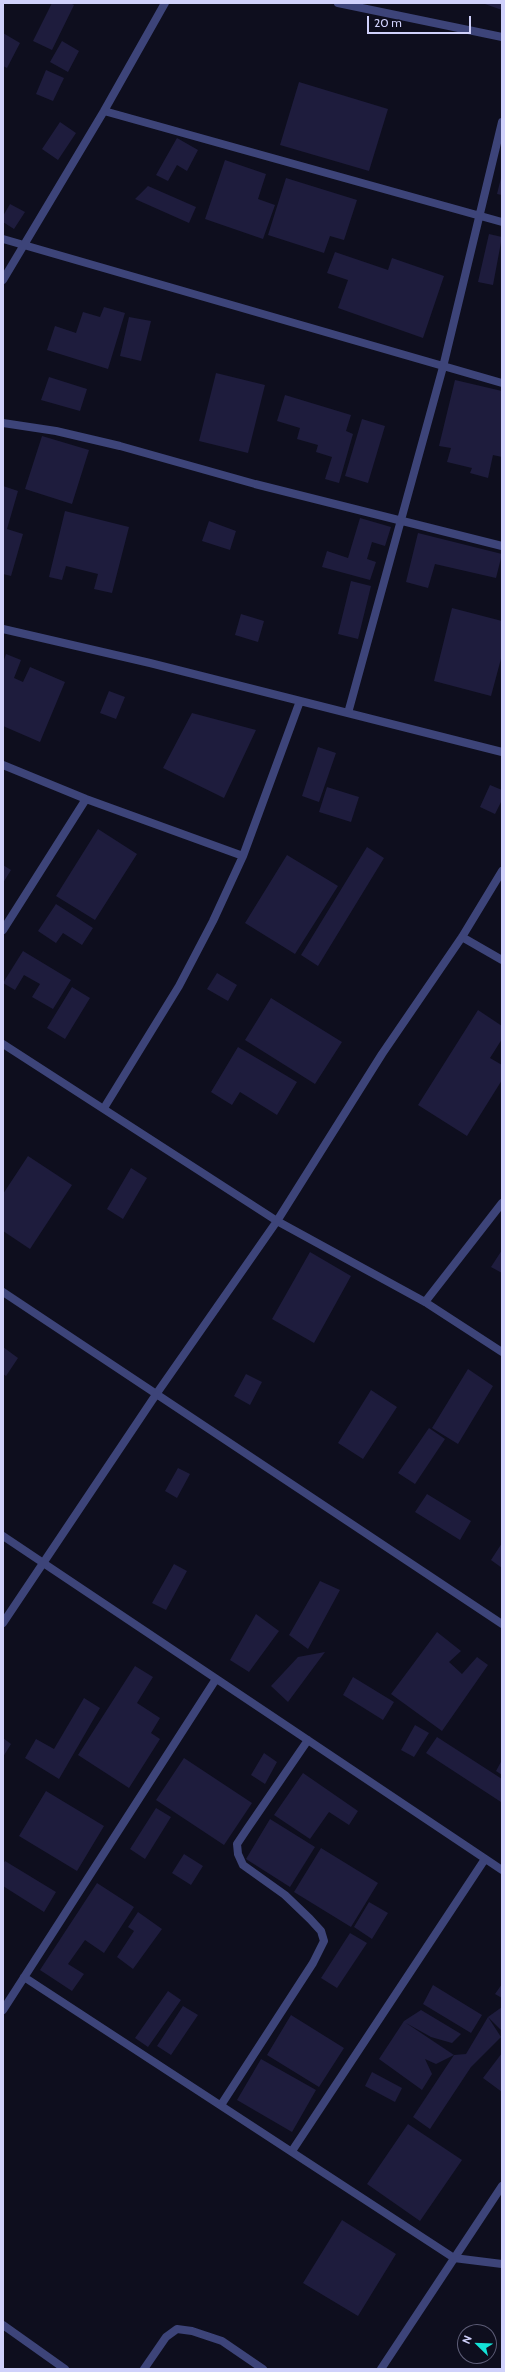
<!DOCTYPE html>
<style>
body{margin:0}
#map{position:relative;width:505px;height:2372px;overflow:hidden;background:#0e0e1e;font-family:Cabin,sans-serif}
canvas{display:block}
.frame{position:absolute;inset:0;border:4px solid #d0d1fb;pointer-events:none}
.north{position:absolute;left:457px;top:2324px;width:40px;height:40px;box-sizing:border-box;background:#0e0e1e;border:1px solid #5c5c76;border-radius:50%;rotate:293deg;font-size:11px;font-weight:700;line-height:16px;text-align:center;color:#d0d1fb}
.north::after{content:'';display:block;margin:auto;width:14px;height:18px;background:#14e2d7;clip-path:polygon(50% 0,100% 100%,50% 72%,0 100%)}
.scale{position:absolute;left:367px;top:16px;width:104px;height:18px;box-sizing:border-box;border:2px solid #d0d1fb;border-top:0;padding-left:5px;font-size:12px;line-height:14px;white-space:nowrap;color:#d0d1fb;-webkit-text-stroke:3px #0e0e1e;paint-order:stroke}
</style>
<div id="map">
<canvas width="505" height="2372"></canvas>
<div class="frame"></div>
<div class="north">N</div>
<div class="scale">20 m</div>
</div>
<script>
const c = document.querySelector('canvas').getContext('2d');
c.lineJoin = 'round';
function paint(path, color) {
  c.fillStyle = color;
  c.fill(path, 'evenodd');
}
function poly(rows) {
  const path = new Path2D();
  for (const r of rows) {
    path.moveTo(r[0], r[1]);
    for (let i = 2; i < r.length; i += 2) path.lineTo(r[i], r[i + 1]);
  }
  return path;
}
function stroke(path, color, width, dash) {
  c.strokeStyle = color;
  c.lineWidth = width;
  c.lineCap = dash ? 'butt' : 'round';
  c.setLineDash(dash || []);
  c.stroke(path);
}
const building = poly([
 [52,3,70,3,74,5,52,50,33,41],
 [482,3,502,3,502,10],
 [3,33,20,43,7,68,3,66],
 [62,41,79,51,68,72,50,62],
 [46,70,64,78,53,101,36,94],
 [299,82,388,109,369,171,280,145],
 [60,122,76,133,58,160,42,149],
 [177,138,198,150,187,171,177,165,168,181,156,175],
 [225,160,266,174,258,199,275,205,263,239,205,219],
 [502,174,502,195,497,194],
 [286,178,357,200,344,240,330,236,324,253,268,235],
 [148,186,196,207,189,223,135,199],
 [10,204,25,212,14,229,3,222,3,216],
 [489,234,502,237,493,285,478,282],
 [335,252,388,270,392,258,444,276,423,338,338,308,348,280,327,273],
 [104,307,125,313,108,369,47,350,55,326,76,333,83,312,100,317],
 [129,317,151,321,141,361,120,356],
 [216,373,265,385,248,453,199,441],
 [49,377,87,389,80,411,41,400],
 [455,380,502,391,502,457,493,455,488,478,470,473,472,468,447,462,451,448,439,446],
 [285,395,351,415,346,431,353,434,339,483,325,479,332,457,316,452,318,445,297,439,300,428,277,421],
 [362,419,385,426,368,483,345,476],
 [42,436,89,450,72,504,25,489],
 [3,486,18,491,7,529,23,534,11,576,3,574],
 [65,511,129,527,112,593,94,589,98,574,66,566,62,580,49,577],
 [360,518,391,527,385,546,372,542,367,559,376,562,370,580,322,567,327,551,348,558],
 [209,521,236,531,230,550,202,541],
 [418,533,502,554,496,578,435,564,428,588,406,582],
 [351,581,371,586,358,639,338,634],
 [452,608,502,621,502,655,491,696,434,681],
 [241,614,264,621,258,642,235,635],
 [6,654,21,660,14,678,23,682,30,667,65,682,40,742,3,726,3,663],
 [109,691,125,697,116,719,100,713],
 [192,713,256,730,224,798,163,768],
 [318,747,336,753,319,802,302,796],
 [490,785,502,790,502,800,495,814,480,807],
 [327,787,359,797,351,822,319,812],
 [98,829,137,854,95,920,56,896],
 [367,847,384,858,318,966,301,955],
 [287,855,338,886,295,954,245,923],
 [3,865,11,870,3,883],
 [56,904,93,928,82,945,63,933,56,943,38,931],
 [23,951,71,980,53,1009,32,997,40,984,24,975,15,990,3,983],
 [217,973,237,985,228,1001,207,989],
 [72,987,90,998,65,1039,47,1028],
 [271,998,342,1042,315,1084,245,1040],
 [478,1010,502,1026,502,1039,490,1058,502,1065,502,1080,467,1136,418,1105],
 [238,1047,297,1082,277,1115,240,1092,232,1105,211,1092],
 [28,1156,72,1185,30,1249,3,1231,3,1194],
 [131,1168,147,1178,123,1219,107,1209],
 [502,1250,502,1273,491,1267],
 [310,1252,351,1276,314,1343,272,1319],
 [3,1347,18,1358,6,1376,3,1374],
 [468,1369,493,1386,458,1444,432,1428],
 [246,1374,262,1382,250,1405,234,1396],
 [371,1390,397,1407,363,1459,338,1443],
 [429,1428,445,1439,415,1484,398,1473],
 [178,1468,190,1474,177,1498,165,1491],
 [427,1494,471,1521,460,1540,415,1512],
 [502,1543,502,1568,491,1560],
 [174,1564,187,1571,166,1610,152,1603],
 [320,1581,340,1590,308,1649,289,1635],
 [256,1614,279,1631,249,1672,230,1660],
 [437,1632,461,1651,449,1662,462,1674,477,1657,488,1665,442,1731,391,1694],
 [325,1652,288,1702,271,1686,298,1657],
 [135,1666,153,1677,137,1703,160,1718,151,1733,160,1739,129,1788,78,1755],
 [353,1677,394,1702,383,1720,343,1695],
 [84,1698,100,1708,59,1779,25,1758,36,1739,54,1749],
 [415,1725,429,1733,414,1757,401,1750],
 [437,1737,502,1779,501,1802,426,1753],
 [3,1738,11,1744,3,1757],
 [264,1753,277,1762,265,1784,251,1775],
 [184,1758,252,1803,224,1845,156,1800],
 [502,1760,502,1775,496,1771],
 [303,1773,358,1811,349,1825,329,1812,310,1839,274,1815],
 [46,1791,104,1826,77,1871,19,1836],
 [156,1808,171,1817,145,1859,130,1849],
 [270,1819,315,1847,290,1887,246,1859],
 [321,1848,378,1883,351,1927,294,1892],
 [184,1854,203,1866,191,1885,172,1873],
 [5,1861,56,1892,44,1912,3,1886,3,1864],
 [97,1883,134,1907,104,1953,85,1940,68,1964,84,1974,72,1991,40,1970],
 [369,1902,388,1913,372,1939,354,1927],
 [138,1912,162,1929,133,1969,117,1957,134,1931,128,1927],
 [350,1933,367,1943,337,1988,321,1978],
 [502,1984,502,1998,495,1994],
 [433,1985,482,2015,471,2033,423,2004],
 [168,1991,181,2000,148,2047,135,2038],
 [183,2006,198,2015,171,2055,157,2046],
 [502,2007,502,2031,488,2017,501,2037,471,2067,430,2129,413,2117,454,2055,436,2064,425,2059,432,2074,422,2090,379,2059,404,2021,421,2010,461,2034,452,2043,431,2037,406,2023,454,2055,466,2054,488,2017],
 [291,2015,344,2048,319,2087,267,2055],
 [502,2053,502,2092,483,2078],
 [261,2059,316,2090,292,2132,237,2100],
 [372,2072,402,2088,395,2102,365,2086],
 [408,2124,462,2160,420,2221,367,2184],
 [342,2220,396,2254,358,2316,303,2283]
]);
const street = poly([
 [338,3,502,37],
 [104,111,502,222],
 [3,239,502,383],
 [3,280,104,111,165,3],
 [3,423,56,431,120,446,255,484,502,546],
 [3,629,150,663,502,752],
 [348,713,443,367,502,122],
 [3,765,86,799,243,856],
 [3,930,86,799],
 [462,937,502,960],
 [3,1044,277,1221,425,1302,502,1352],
 [104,1108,179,986,213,921,243,856,300,701],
 [3,1292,502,1624],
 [425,1302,502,1203],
 [3,1536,502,1870],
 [3,1623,157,1393,277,1221,382,1054,462,937,502,871],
 [24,1977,454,2258,502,2264],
 [3,2010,216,1679],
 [221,2105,313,1963,324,1941,321,1931,310,1919,285,1895,243,1865,238,1854,237,1844,247,1829,308,1740],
 [292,2151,485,1859],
 [3,2325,65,2369],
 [144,2369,166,2337,177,2329,192,2331,222,2341,263,2369],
 [381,2369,502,2186]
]);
paint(building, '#1e1c3d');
stroke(street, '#3d4479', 8);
</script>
